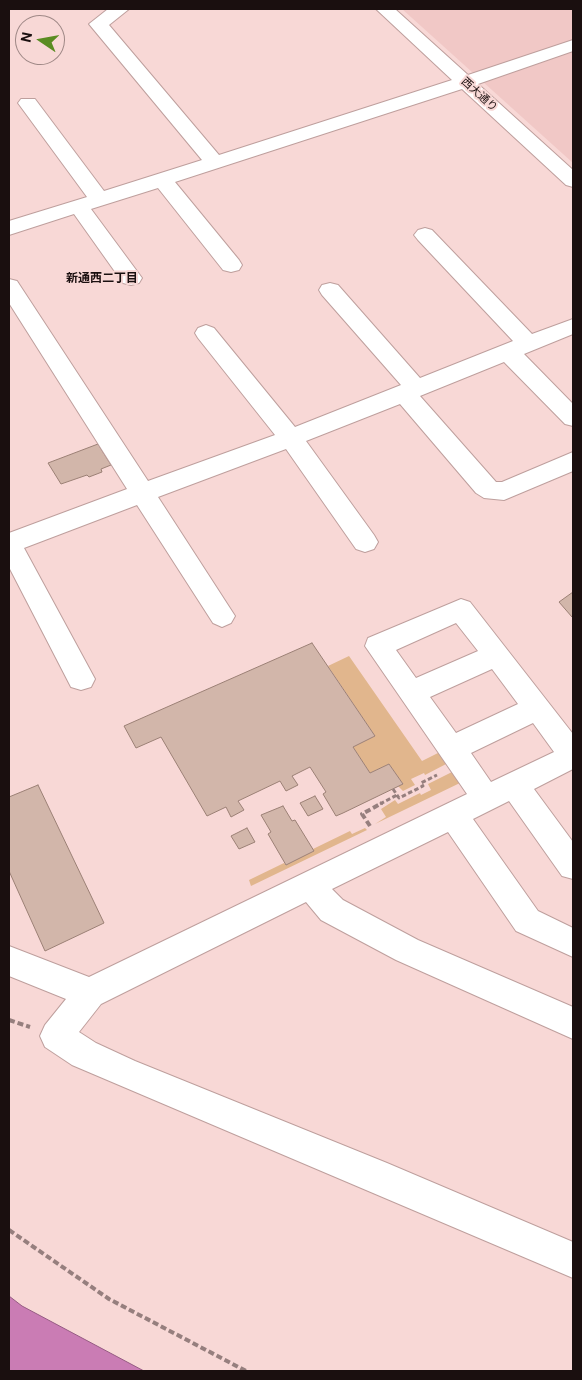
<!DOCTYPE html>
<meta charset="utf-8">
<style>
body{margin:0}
#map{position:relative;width:582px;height:1380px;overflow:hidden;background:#f8d8d6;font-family:Roboto,sans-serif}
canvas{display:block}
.frame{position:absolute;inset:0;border:10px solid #1a0f0f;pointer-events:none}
.north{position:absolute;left:15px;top:15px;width:50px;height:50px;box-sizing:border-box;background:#f8d8d6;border:1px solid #9f8886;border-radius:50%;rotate:282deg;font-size:14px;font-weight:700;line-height:20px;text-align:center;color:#1a0f0f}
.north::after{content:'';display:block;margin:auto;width:18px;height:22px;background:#5a8c22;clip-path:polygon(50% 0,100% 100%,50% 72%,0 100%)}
</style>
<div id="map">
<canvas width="582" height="1380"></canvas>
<div class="frame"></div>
<div class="north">N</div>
</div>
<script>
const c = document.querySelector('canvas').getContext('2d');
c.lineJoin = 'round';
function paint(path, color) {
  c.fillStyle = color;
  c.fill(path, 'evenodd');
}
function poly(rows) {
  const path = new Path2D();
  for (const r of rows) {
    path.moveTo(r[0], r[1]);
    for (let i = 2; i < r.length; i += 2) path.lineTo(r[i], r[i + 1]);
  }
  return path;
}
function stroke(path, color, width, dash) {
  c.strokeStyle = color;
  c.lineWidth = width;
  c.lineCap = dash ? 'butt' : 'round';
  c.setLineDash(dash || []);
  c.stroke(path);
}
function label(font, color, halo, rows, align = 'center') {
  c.font = font + ' Roboto,"Noto Sans JP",sans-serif';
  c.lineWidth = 4;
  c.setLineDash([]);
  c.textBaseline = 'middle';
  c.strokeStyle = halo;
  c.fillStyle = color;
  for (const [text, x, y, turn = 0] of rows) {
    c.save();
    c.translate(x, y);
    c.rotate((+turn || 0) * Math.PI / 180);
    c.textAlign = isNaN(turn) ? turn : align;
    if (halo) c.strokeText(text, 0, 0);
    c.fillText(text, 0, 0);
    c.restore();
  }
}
const built = poly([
 [402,9,573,9,573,163]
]);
const green = poly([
 [349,656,422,761,440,752,448,763,425,775,424,773,411,779,415,785,403,791,398,786,403,784,389,764,370,773,353,747,375,736,328,666],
 [454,771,462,782,375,824,386,817,381,809,395,800,398,804,420,793,421,795,431,790,428,784],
 [365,828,367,830,251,886,249,880,284,863,286,865,314,851,313,849,350,831,352,834]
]);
const water = poly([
 [9,1296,22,1306,144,1371,9,1371,9,1296]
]);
const building = poly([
 [98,444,111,465,101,469,102,472,89,477,87,475,61,484,48,463,98,444],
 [573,592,573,616,572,617,559,602,573,592],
 [312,643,375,736,353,747,370,773,389,764,403,784,343,813,336,816,323,794,326,792,310,767,292,776,298,785,286,791,280,781,238,801,244,810,231,817,226,807,207,816,161,737,136,748,124,726,312,643],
 [38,785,104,923,45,951,9,871,9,797,38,785],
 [315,796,323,809,308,816,300,803,315,796],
 [283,806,292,821,295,820,314,851,286,865,268,834,271,832,261,815,283,806],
 [247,828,255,842,239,849,231,836,247,828]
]);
const pathFar1 = poly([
 [393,789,399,798,423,786,421,783,437,775],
 [380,804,397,795]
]);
const path = poly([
 [370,826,362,814,382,803],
 [9,1020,30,1027],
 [9,1230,109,1299,246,1371]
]);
const minor = poly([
 [108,9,129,9,109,25,219,155,452,80,376,9,395,9,468,75,573,40,573,51,478,84,573,170,573,187,566,185,462,89,175,182,239,260,242,265,239,270,231,272,223,270,158,188,91,209,142,278,139,283,131,285,123,283,74,214,9,235,9,221,87,197,18,103,21,99,35,99,104,191,202,160,89,24,108,9],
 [425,228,432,230,532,334,573,319,573,334,524,354,573,404,573,426,565,424,504,362,420,396,496,482,502,482,573,452,573,471,504,500,484,498,476,493,400,404,306,441,374,535,378,542,374,549,365,552,356,549,286,449,158,497,235,616,231,623,222,627,213,623,137,505,24,548,95,679,91,687,81,690,71,687,9,567,9,533,127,489,9,303,9,279,17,281,148,481,275,435,198,338,195,333,198,328,206,325,214,328,295,427,401,385,322,295,319,290,322,285,330,283,338,285,420,378,513,341,418,240,414,235,418,230,425,228],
 [461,599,470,602,573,734,573,769,534,789,573,842,573,879,562,876,509,801,473,819,538,911,573,928,573,957,516,931,448,832,332,889,343,900,418,940,573,1007,573,1039,396,960,321,920,306,902,101,1004,79,1032,96,1043,135,1061,387,1163,573,1242,573,1278,72,1065,45,1047,40,1036,45,1025,66,999,9,976,9,946,89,977,467,794,365,646,368,638,461,599],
 [456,623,478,651,416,678,396,650,456,623],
 [492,669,518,704,456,733,430,697,492,669],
 [533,723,554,752,491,782,471,753,533,723]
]);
const farStreetnames = [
 ["西大通り",479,95,42]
];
const farNeighbourhoodnames = [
 ["新通西二丁目",102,279]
];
paint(built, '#f1c8c6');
paint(green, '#e1b68d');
paint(water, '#ca7cb4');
stroke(water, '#955b82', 1);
paint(building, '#d2b6aa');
stroke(building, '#9b8075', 1);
stroke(minor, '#be9f9d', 2);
stroke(pathFar1, '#967f7e', 3, [4.5, 2.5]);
stroke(path, '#967f7e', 4, [6, 3]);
paint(minor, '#fff');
label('11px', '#1a0f0f', '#f8d8d6', farStreetnames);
label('bold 12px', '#1a0f0f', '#f8d8d6', farNeighbourhoodnames);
</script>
